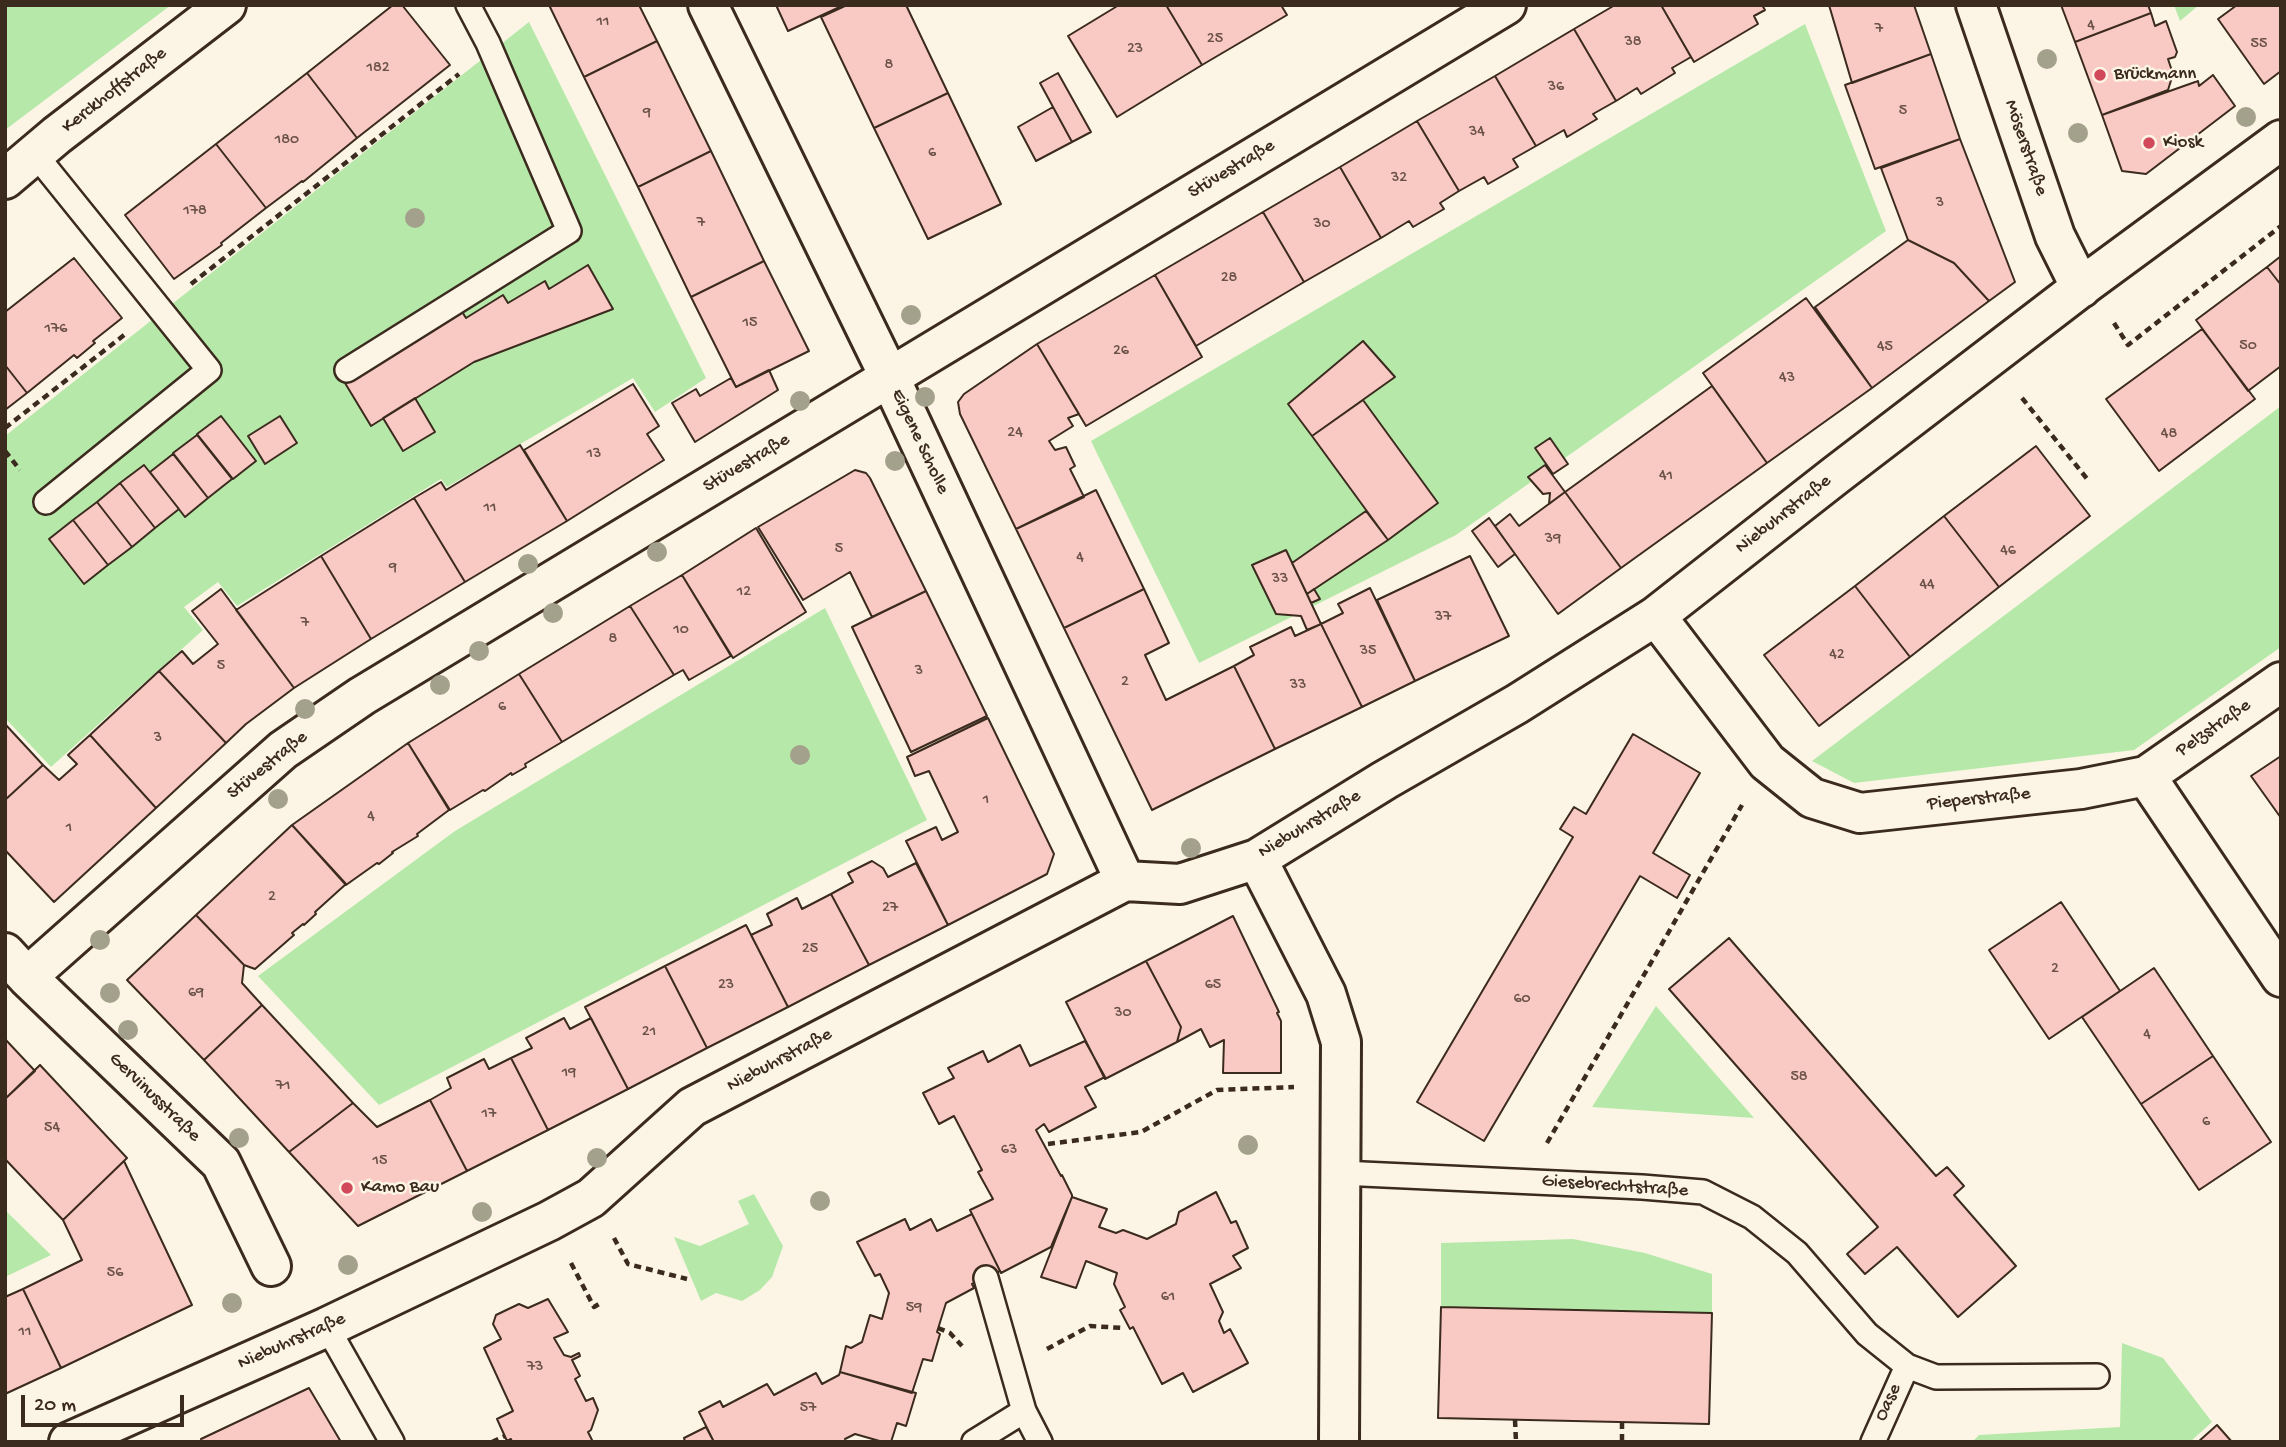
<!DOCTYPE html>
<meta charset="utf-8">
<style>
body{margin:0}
#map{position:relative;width:2286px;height:1447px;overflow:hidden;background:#fcf5e5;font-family:"Gochi Hand",sans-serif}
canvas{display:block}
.frame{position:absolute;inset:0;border:7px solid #3b2a1e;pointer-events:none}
.scale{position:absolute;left:21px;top:1395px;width:163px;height:32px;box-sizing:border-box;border:4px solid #3b2a1e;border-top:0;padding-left:9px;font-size:21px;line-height:24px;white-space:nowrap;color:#3b2a1e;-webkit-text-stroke:5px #fcf5e5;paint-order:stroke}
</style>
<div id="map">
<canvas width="2286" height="1447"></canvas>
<div class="frame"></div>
<div class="scale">20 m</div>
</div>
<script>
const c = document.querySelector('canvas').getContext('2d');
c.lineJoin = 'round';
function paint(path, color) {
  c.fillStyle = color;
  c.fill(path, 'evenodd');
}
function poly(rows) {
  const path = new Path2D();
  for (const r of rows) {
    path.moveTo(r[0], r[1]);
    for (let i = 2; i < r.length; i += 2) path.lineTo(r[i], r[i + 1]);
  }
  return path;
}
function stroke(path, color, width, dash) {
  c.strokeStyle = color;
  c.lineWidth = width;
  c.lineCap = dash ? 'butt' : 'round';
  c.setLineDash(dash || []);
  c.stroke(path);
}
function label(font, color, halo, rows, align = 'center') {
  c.font = font + ' "Gochi Hand",sans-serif';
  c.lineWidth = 5;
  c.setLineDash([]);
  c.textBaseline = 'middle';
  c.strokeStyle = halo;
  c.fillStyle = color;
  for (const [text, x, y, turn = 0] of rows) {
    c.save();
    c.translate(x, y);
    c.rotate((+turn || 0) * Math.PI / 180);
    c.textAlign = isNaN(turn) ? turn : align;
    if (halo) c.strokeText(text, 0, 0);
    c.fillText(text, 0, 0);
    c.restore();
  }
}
const green = poly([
 [5,5,171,5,5,130],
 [2174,5,2199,5,2180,21],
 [529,22,706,378,655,412,633,378,447,487,441,479,237,606,218,582,184,607,203,630,51,767,5,718,5,436],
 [1805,24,1886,231,1456,535,1199,663,1091,441],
 [2281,406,2281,647,2134,750,1854,783,1812,761],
 [825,608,927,820,379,1105,258,976,455,831],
 [1656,1006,1754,1118,1592,1107],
 [754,1194,783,1246,772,1277,760,1290,742,1301,716,1293,701,1301,674,1237,700,1246,749,1224,738,1201],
 [5,1210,51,1255,5,1277],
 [1573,1239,1645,1253,1712,1274,1712,1313,1441,1307,1441,1243],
 [2122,1343,2163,1358,2212,1422,2190,1442,1972,1442,1979,1435,2120,1427]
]);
const building = poly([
 [393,5,402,5,450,65,357,138,307,73,393,5],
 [549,5,639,5,657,41,584,77,549,5],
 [776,5,844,5,788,31,776,5],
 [847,5,906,5,948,93,874,128,821,17,847,5],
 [1119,5,1166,5,1202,65,1117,117,1068,36,1119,5],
 [1166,5,1281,5,1287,15,1202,65,1166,5],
 [1615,5,1661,5,1691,57,1672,68,1675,73,1641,94,1637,88,1616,101,1574,29,1615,5],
 [1661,5,1762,5,1765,10,1754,16,1758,24,1694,62,1661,5],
 [1829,5,1914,5,1931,54,1852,83,1829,5],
 [2061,5,2148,5,2151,13,2075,42,2061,5],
 [2237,5,2281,5,2281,71,2264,84,2218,19,2237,5],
 [2151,13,2155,26,2166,21,2177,52,2175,57,2168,59,2173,74,2168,90,2102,115,2075,42,2151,13],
 [1574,29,1616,101,1593,114,1597,119,1567,137,1564,130,1536,146,1495,76,1574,29],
 [657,41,711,151,638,187,584,77,657,41],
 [1931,54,1960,139,1875,169,1845,85,1931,54],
 [307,73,357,138,303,182,302,181,266,208,216,144,307,73],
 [1058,73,1091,132,1072,142,1040,83,1058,73],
 [2213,75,2235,106,2146,174,2122,171,2102,115,2198,81,2199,86,2213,75],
 [1495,76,1536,146,1513,159,1518,167,1488,184,1484,177,1459,191,1417,121,1495,76],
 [948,93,1001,204,928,239,874,128,948,93],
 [1053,107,1072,142,1036,161,1018,127,1053,107],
 [1417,121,1459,191,1440,203,1444,209,1413,227,1409,221,1381,238,1340,167,1417,121],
 [1960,139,2015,282,1989,301,1954,263,1908,240,1881,168,1960,139],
 [216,144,266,208,221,243,222,245,174,279,125,215,216,144],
 [711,151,764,261,691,297,638,187,711,151],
 [1340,167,1381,238,1304,282,1263,212,1340,167],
 [1263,212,1304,282,1196,346,1155,275,1263,212],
 [1908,240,1954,263,1989,301,1872,388,1815,307,1908,240],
 [2281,256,2281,285,2267,267,2281,256],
 [74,258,122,318,93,341,95,343,77,358,74,355,27,393,5,365,5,312,74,258],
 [764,261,809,351,736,387,691,297,764,261],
 [588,265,613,309,474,362,371,426,345,383,461,310,466,318,503,295,508,303,545,281,549,289,588,265],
 [2267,267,2281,285,2281,366,2248,391,2196,320,2267,267],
 [1155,275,1202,357,1086,426,1037,344,1155,275],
 [1806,298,1872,388,1767,463,1703,373,1806,298],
 [2202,329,2255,399,2159,471,2106,399,2202,329],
 [1363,341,1395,377,1312,436,1288,404,1363,341],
 [1037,344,1079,414,1068,418,1073,426,1049,441,1055,450,1066,447,1075,466,1070,469,1084,497,1016,529,960,414,958,402,964,394,1037,344],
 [5,365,27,393,5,410,5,365],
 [769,370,778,390,695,442,672,403,696,389,700,396,731,378,736,387,769,370],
 [633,384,659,426,647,434,664,460,567,521,524,450,633,384],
 [1712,386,1767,463,1621,568,1565,492,1712,386],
 [415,398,435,432,403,451,383,418,415,398],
 [1363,400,1438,503,1388,540,1312,436,1363,400],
 [221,416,256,461,233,479,197,434,221,416],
 [280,416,297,443,265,464,248,436,280,416],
 [197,435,232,479,208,498,173,453,197,435],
 [1550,438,1568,464,1553,474,1535,448,1550,438],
 [520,445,567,521,465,582,414,498,441,482,446,490,520,445],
 [2036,446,2090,516,1999,587,1944,516,2036,446],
 [173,454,208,498,185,517,150,472,173,454],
 [144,465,179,509,155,528,120,483,144,465],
 [1545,465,1565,492,1549,504,1550,493,1543,494,1528,477,1545,465],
 [855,470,866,473,870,478,926,591,872,617,850,572,803,600,758,527,855,470],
 [120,483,155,528,132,547,97,502,120,483],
 [1096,490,1144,589,1064,628,1016,529,1096,490],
 [1565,492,1621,568,1558,614,1495,526,1510,514,1519,526,1565,492],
 [414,498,465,582,371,639,321,556,414,498],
 [97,502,132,547,108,565,73,520,97,502],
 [1366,511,1388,540,1307,594,1292,563,1366,511],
 [1944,516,1999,587,1910,657,1855,586,1944,516],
 [1489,518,1515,554,1498,567,1472,531,1489,518],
 [73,520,108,565,84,584,49,539,73,520],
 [756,528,806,612,733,658,682,575,756,528],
 [1286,550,1321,624,1307,630,1301,616,1276,614,1252,565,1286,550],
 [321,556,371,639,294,688,236,610,321,556],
 [1470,556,1509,636,1415,681,1377,600,1470,556],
 [682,575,731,656,689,680,683,670,674,675,630,606,682,575],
 [1855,586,1910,657,1819,726,1764,655,1855,586],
 [1370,588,1415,681,1362,707,1321,624,1343,613,1338,604,1370,588],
 [221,589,294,688,246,724,226,743,159,671,182,651,193,664,218,644,192,611,221,589],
 [1144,589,1169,643,1145,655,1166,700,1234,666,1275,749,1152,810,1064,628,1144,589],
 [1314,589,1320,599,1311,603,1307,594,1314,589],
 [926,591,987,716,911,752,852,627,926,591],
 [630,606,674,675,562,742,519,674,630,606],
 [1321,624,1362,707,1275,749,1234,666,1254,655,1250,647,1291,627,1295,636,1321,624],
 [159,671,226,743,156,808,90,735,159,671],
 [519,674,562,742,525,764,526,767,512,775,511,773,485,791,483,790,450,810,408,743,519,674],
 [988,718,1054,854,1047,874,948,925,906,841,936,827,942,840,958,832,929,771,915,776,907,757,988,718],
 [5,724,43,765,5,800,5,724],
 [1633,734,1700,773,1653,853,1690,875,1677,898,1640,876,1484,1141,1417,1102,1573,837,1560,829,1574,807,1586,814,1633,734],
 [90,735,156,808,54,902,5,850,5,800,43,765,59,780,77,764,68,755,90,735],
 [408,743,449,810,417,834,418,836,392,852,393,853,379,864,377,863,346,885,292,825,408,743],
 [2281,756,2281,818,2251,776,2281,756],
 [292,825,346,884,315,912,316,914,304,925,303,924,292,933,294,935,255,969,244,965,196,915,292,825],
 [872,861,883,868,888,877,916,863,948,925,869,965,831,894,853,882,848,873,872,861],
 [831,894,869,965,788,1007,751,935,772,925,767,914,797,898,802,909,831,894],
 [2061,902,2120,991,2049,1039,1989,950,2061,902],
 [196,915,244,965,242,983,262,1005,204,1060,127,980,196,915],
 [1233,916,1279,1012,1277,1013,1281,1021,1281,1073,1223,1073,1224,1040,1210,1047,1201,1029,1177,1042,1181,1027,1146,961,1233,916],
 [746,925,788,1007,707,1048,665,966,746,925],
 [1729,938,1936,1176,1947,1167,1964,1186,1954,1195,2016,1266,1958,1317,1897,1247,1865,1274,1847,1254,1878,1227,1669,989,1729,938],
 [1146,961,1181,1027,1177,1042,1105,1079,1066,1002,1146,961],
 [665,966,707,1048,628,1089,585,1007,665,966],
 [2154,968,2213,1056,2141,1104,2082,1017,2154,968],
 [262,1005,353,1103,289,1152,204,1060,262,1005],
 [564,1018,570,1029,591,1018,628,1089,548,1130,511,1058,532,1048,526,1038,564,1018],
 [5,1039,35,1071,5,1099,5,1039],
 [1085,1041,1105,1077,1085,1087,1096,1107,1049,1132,1044,1124,1036,1130,1061,1176,1062,1175,1072,1195,1072,1197,1051,1247,1001,1273,970,1210,993,1199,978,1172,982,1170,954,1116,939,1124,923,1093,954,1078,948,1068,983,1051,988,1062,1020,1045,1030,1066,1085,1041],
 [2213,1056,2271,1142,2199,1190,2141,1104,2213,1056],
 [511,1058,548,1130,467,1171,430,1100,451,1088,447,1078,484,1059,489,1069,511,1058],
 [40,1065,127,1158,63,1220,5,1159,5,1099,40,1065],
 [430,1100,467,1171,358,1226,289,1152,353,1103,377,1127,430,1100],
 [124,1161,192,1305,61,1368,23,1289,82,1260,63,1220,124,1161],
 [1216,1192,1231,1223,1236,1221,1248,1248,1233,1256,1241,1268,1210,1284,1223,1312,1219,1321,1224,1333,1230,1329,1248,1363,1193,1392,1183,1373,1162,1384,1133,1327,1130,1329,1120,1310,1125,1307,1114,1284,1117,1273,1086,1261,1076,1288,1041,1277,1072,1197,1107,1209,1099,1227,1116,1233,1123,1230,1147,1239,1176,1224,1179,1212,1216,1192],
 [972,1214,1000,1271,972,1284,974,1288,946,1303,937,1332,940,1334,932,1361,923,1359,912,1393,840,1372,846,1346,851,1348,862,1342,870,1315,882,1319,889,1293,880,1274,875,1276,857,1242,905,1219,910,1230,931,1219,937,1231,972,1214],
 [23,1289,61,1368,5,1394,5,1297,23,1289],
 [548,1299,568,1332,554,1338,564,1355,571,1357,579,1353,580,1356,572,1360,580,1376,575,1379,586,1401,593,1398,598,1410,591,1430,588,1432,593,1442,512,1442,511,1439,507,1441,497,1419,513,1411,484,1348,501,1339,493,1324,496,1315,519,1304,528,1308,548,1299],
 [1441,1307,1712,1313,1709,1424,1438,1418,1441,1307],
 [840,1372,916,1393,906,1426,897,1423,891,1442,883,1442,855,1434,845,1439,846,1442,714,1442,699,1412,720,1401,723,1407,767,1384,774,1395,816,1373,822,1384,839,1375,840,1372],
 [309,1388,341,1442,202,1442,201,1439,309,1388],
 [2217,1425,2232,1442,2198,1442,2217,1425],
 [706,1427,714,1442,685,1442,684,1438,706,1427]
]);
const path = poly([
 [191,284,459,74],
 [2114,323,2128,345,2281,226],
 [2022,398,2088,480],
 [5,428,128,332],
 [5,451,20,470],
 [1547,1143,1742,805],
 [1048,1144,1141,1132,1217,1090,1294,1087],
 [614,1238,628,1264,687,1279],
 [571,1263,594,1307,599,1304],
 [938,1328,950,1333,962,1346],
 [1047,1349,1090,1326,1123,1328],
 [1515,1420,1516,1442],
 [1622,1422,1622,1442],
 [492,1442,505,1436]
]);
const service = poly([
 [35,154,209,370,46,502],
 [347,370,569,231,488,43,468,5],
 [1341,1173,1642,1187,1703,1192,1752,1217,1797,1253,1867,1334,1907,1366,1936,1377,2097,1376],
 [986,1278,1024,1411],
 [327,1327,392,1442],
 [974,1442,1024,1411,1040,1442],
 [1873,1442,1907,1366]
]);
const minor = poly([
 [708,5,890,378,1125,881],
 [1976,5,2055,236,2081,288],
 [5,179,57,135,226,5],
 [1656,616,1767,762,1812,798,1860,813,2081,789,2146,776,2281,977],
 [2146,776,2281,682],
 [1257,859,1326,994,1341,1042,1339,1442],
 [5,953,27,977,221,1163,271,1266],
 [27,977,283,750,362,696,1506,5],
 [69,1442,327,1327,549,1221,591,1198,692,1107,1125,881,1180,884,1257,859,1385,780,1517,704,1656,616,1836,475,2088,282,2281,140]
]);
const trees = [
 [2047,59],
 [2246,117],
 [2078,133],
 [415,218],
 [911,315],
 [925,397],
 [800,401],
 [895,461],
 [657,552],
 [528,564],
 [553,613],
 [479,651],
 [440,685],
 [305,709],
 [800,755],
 [278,799],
 [1191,848],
 [100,940],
 [110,993],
 [128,1030],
 [239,1138],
 [1248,1145],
 [597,1158],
 [820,1201],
 [482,1212],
 [348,1265],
 [232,1303]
];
const markers = [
 [2100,75,7,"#d1495b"],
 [2149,143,7,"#d1495b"],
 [347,1188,7,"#d1495b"]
];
const numberNames = [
 ["11",603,23],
 ["4",2091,27],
 ["7",1879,30],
 ["25",1215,40],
 ["38",1633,43],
 ["55",2259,45],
 ["23",1135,50],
 ["8",889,66],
 ["182",378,69],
 ["36",1556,88],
 ["5",1903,112],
 ["9",647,114],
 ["34",1477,133],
 ["180",287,141],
 ["6",932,154],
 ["32",1399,179],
 ["3",1940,204],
 ["178",195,212],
 ["7",701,224],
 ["30",1322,225],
 ["28",1229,279],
 ["15",750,324],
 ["176",56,330],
 ["50",2248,347],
 ["45",1885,348],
 ["26",1121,352],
 ["43",1787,379],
 ["24",1015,434],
 ["48",2169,435],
 ["13",594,455],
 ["41",1666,477],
 ["11",490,509],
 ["39",1553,540],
 ["5",839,550],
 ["46",2008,552],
 ["4",1080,559],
 ["9",393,569],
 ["33",1280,580],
 ["44",1927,586],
 ["12",744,593],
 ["37",1443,618],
 ["7",305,624],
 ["10",681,631],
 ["8",613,640],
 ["35",1368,652],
 ["42",1837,656],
 ["5",221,667],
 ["3",919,672],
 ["2",1125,683],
 ["33",1298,686],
 ["6",502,708],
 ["3",158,739],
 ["1",986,801],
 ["4",371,818],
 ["1",69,829],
 ["2",272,898],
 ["27",890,909],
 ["25",810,950],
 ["2",2055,970],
 ["23",726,986],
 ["65",1213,986],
 ["69",196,994],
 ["60",1522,1000],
 ["30",1123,1014],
 ["21",649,1033],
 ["4",2147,1036],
 ["19",569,1074],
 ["58",1799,1078],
 ["71",283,1087],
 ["17",489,1115],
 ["6",2206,1123],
 ["54",52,1129],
 ["63",1009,1151],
 ["15",380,1162],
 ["56",115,1274],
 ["61",1168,1298],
 ["59",914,1309],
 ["11",25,1333],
 ["73",535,1368],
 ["57",808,1409]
];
const poiNames = [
 ["Brückmann",2114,75],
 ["Kiosk",2163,143],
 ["Kamo Bau",361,1188]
];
const streetNames = [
 ["Kerckhoffstraße",115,91,-38],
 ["Möserstraße",2025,148,71],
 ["Stüvestraße",1232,170,-31],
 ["Eigene Scholle",919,442,65],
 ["Stüvestraße",747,464,-31],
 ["Niebuhrstraße",1784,515,-38],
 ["Pelzstraße",2214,729,-35],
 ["Stüvestraße",268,766,-39],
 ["Pieperstraße",1979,800,-6],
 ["Niebuhrstraße",1310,825,-31],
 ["Niebuhrstraße",780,1061,-28],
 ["Gervinusstraße",154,1098,44],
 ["Giesebrechtstraße",1615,1187,4],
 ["Niebuhrstraße",292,1342,-24],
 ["Oase",1889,1403,-65]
];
paint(green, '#b6e9a9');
paint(building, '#f9c9c4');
stroke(building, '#3b2a1e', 2);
stroke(service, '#3b2a1e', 28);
stroke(minor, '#3b2a1e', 44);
stroke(path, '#3b2a1e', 4.5, [7, 5]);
stroke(service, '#fcf5e5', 23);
stroke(minor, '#fcf5e5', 38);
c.fillStyle = '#a3a08b';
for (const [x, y] of trees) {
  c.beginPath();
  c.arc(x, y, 10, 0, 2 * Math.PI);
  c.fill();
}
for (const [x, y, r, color] of markers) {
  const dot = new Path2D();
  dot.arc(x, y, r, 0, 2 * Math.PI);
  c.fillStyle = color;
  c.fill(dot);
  stroke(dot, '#fcf5e5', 2.5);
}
label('16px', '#6a5248', null, numberNames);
label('19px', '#3b2a1e', '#fcf5e5', poiNames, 'left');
label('19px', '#3b2a1e', '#fcf5e5', streetNames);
</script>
